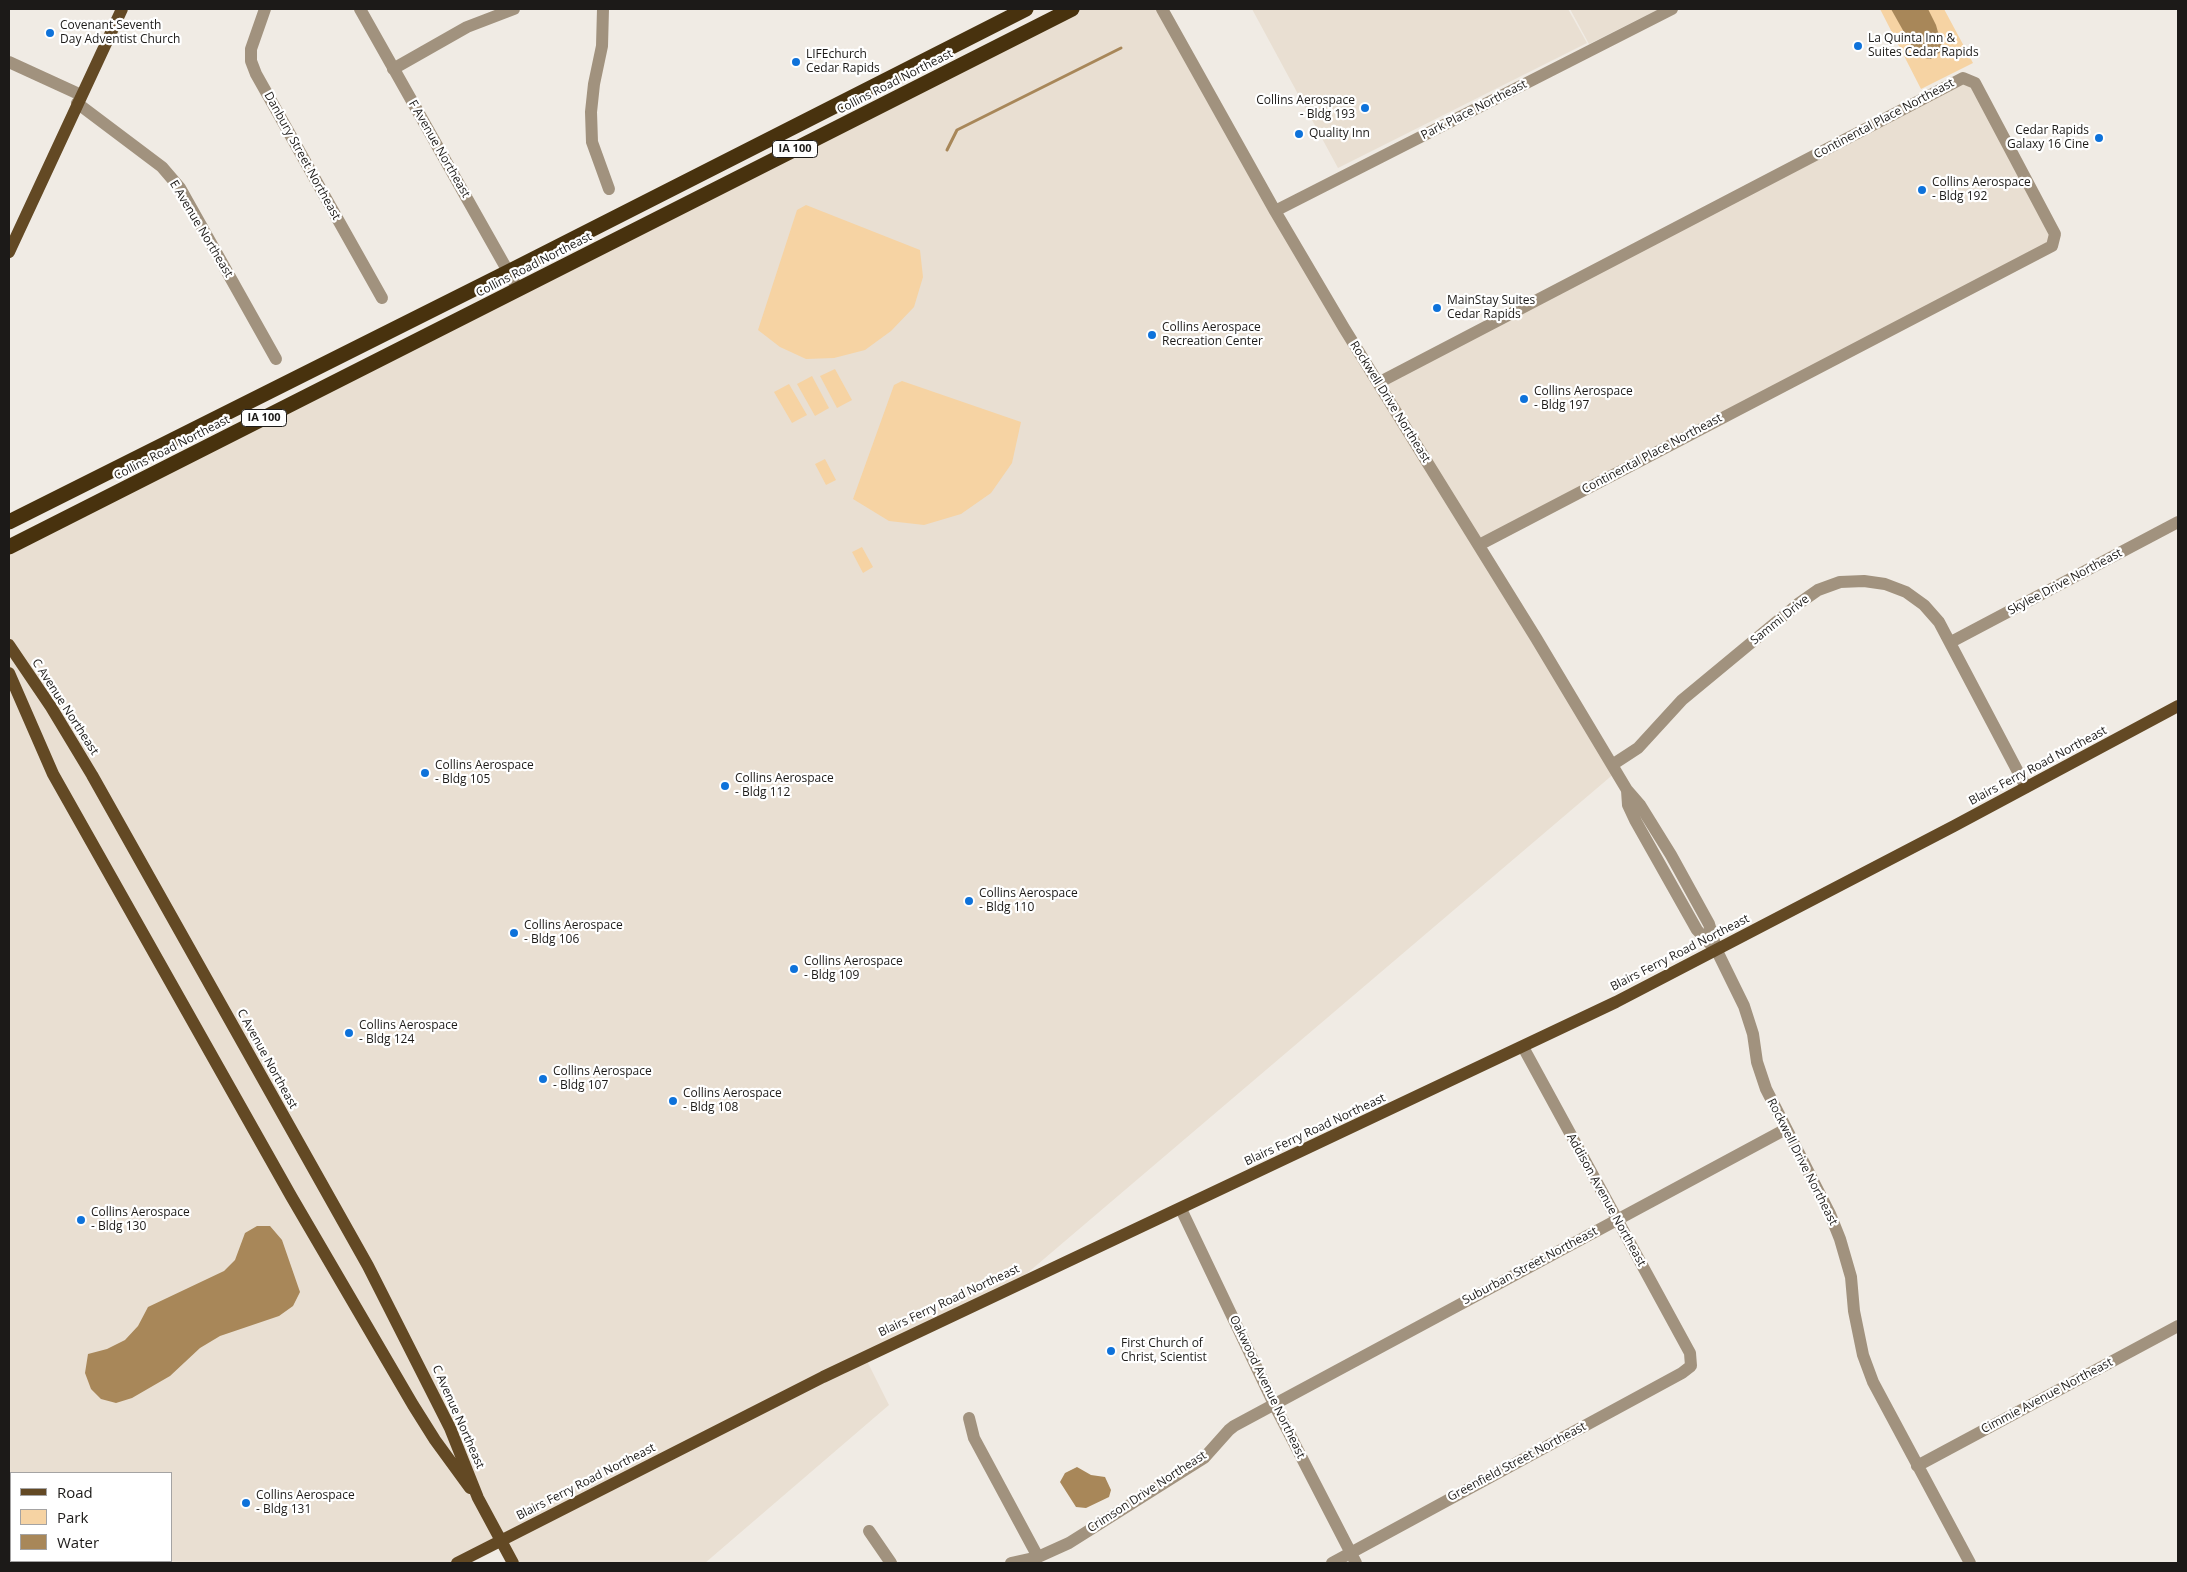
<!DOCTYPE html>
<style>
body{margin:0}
#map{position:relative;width:2187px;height:1572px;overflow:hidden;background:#f0ebe4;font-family:"Open Sans",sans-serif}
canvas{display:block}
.frame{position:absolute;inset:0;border:10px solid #1c1a18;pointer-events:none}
.legend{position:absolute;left:10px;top:1472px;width:162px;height:90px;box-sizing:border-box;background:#fff;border:1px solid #a4a3a3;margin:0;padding:6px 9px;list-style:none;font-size:15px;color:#1c1a18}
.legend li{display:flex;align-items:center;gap:10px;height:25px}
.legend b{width:25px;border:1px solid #a4a3a3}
</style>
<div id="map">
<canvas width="2187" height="1572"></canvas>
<div class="frame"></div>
<ul class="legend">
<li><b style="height:6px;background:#634924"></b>Road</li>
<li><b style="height:14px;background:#f6d3a3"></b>Park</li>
<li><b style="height:14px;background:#a88759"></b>Water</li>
</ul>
</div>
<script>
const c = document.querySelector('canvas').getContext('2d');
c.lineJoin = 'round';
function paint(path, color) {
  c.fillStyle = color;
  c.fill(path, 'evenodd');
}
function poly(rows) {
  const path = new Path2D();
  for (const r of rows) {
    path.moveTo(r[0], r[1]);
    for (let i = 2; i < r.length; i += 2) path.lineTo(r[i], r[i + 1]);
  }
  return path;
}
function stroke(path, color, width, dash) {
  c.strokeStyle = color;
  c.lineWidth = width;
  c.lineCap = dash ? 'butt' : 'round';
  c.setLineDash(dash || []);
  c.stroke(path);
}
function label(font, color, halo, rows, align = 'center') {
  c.font = font + ' "Open Sans",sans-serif';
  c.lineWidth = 4.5;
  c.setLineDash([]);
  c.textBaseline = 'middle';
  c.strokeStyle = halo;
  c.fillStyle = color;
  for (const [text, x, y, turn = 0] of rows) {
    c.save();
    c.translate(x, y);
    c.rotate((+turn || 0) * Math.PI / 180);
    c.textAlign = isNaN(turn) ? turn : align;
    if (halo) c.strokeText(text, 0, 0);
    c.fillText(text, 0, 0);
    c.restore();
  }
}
const built = poly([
 [1072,9,1162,9,1378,383,1963,78,1975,83,2055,234,2052,246,1479,544,1616,772,1011,1287,865,1357,889,1405,705,1563,513,1563,501,1541,457,1563,9,1563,9,547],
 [11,1473,171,1473,171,1561,11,1561],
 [1252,9,1568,9,1587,43,1338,168],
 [1570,9,1659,9,1589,44]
]);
const green = poly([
 [1880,9,1944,9,1973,63,1921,89],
 [806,205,920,250,923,277,914,307,891,331,865,350,834,358,806,359,780,347,758,330,797,210],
 [835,369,852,400,837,408,820,376],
 [812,376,829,408,815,416,797,384],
 [902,381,1021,422,1012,463,991,493,961,514,924,525,889,521,853,499,894,385],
 [789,384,807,415,792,423,774,392],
 [825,459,836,480,826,485,815,464],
 [862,547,873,567,863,573,852,552]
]);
const water = poly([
 [1891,9,1928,9,1936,25,1943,50,1931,59,1918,57],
 [257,1226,270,1226,282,1240,300,1292,293,1306,279,1316,220,1336,200,1348,170,1376,132,1398,116,1403,101,1399,91,1389,85,1373,88,1354,107,1349,125,1340,138,1326,148,1307,224,1271,235,1260,245,1233],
 [1077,1467,1091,1475,1105,1477,1111,1490,1109,1497,1086,1508,1076,1507,1060,1482,1065,1473]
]);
const stream = poly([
 [947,150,957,130,1121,48]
]);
const minor = poly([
 [265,9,251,49,251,61,256,74,382,298],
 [360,9,518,289],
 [603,9,602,46,594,84,591,112,592,142,609,189],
 [1162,9,1275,211,1344,328,1536,638,1627,790,1640,805,1671,855,1709,924,1717,951,1744,1006,1753,1034,1757,1062,1766,1089,1830,1214,1840,1239,1851,1277,1854,1311,1863,1355,1873,1382,1970,1563],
 [9,62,81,95],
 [393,69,467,27,514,9],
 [77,103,162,167,180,188,276,359],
 [1275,211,1672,9],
 [1378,383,1963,78,1975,83,2055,234,2052,246,1479,545],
 [1951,642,2178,522],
 [1612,765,1638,748,1682,700,1798,604,1818,590,1840,582,1864,581,1885,584,1906,592,1924,605,1939,622,2026,787],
 [1627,790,1628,805,1635,820,1697,930,1714,948],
 [1181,1209,1274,1404,1356,1563],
 [969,1418,974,1438,1038,1557],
 [1917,1466,2178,1326],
 [869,1531,891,1563],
 [1011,1563,1038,1557,1069,1543,1204,1458,1229,1430,1234,1426,1786,1129],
 [1332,1563,1682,1373,1691,1366,1690,1353,1523,1047]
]);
const major = poly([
 [9,252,122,9],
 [9,645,51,707,92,775,368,1266,450,1428,478,1498,513,1563],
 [9,673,53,774,291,1196,413,1405,435,1440,470,1488],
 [457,1563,823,1377,1616,1002,1954,826,2178,706]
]);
const highway = poly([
 [9,522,508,272,1026,9],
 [9,547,1072,9]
]);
const markers = [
 [50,33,5,"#0e72da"],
 [1858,46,5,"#0e72da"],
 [796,62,5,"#0e72da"],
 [1365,108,5,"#0e72da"],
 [1299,134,5,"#0e72da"],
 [2099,138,5,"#0e72da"],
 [1922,190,5,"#0e72da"],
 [1437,308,5,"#0e72da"],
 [1152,335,5,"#0e72da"],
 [1524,399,5,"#0e72da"],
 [425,773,5,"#0e72da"],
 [725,786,5,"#0e72da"],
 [969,901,5,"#0e72da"],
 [514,933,5,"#0e72da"],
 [794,969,5,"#0e72da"],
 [349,1033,5,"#0e72da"],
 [543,1079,5,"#0e72da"],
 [673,1101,5,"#0e72da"],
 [81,1220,5,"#0e72da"],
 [1111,1351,5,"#0e72da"],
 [246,1503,5,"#0e72da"]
];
const shields = [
 [795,149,45],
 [264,418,45]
];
const shieldNames = [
 ["IA 100",795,149],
 ["IA 100",264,418]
];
const poiNames = [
 ["Covenant Seventh",60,26],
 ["Day Adventist Church",60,40],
 ["La Quinta Inn &",1868,39],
 ["Suites Cedar Rapids",1868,53],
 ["LIFEchurch",806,55],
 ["Cedar Rapids",806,69],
 ["Collins Aerospace",1355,101,"right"],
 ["- Bldg 193",1355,115,"right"],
 ["Cedar Rapids",2089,131,"right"],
 ["Galaxy 16 Cine",2089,145,"right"],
 ["Quality Inn",1309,134],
 ["Collins Aerospace",1932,183],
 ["- Bldg 192",1932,197],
 ["MainStay Suites",1447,301],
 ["Cedar Rapids",1447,315],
 ["Collins Aerospace",1162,328],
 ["Recreation Center",1162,342],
 ["Collins Aerospace",1534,392],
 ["- Bldg 197",1534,406],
 ["Collins Aerospace",435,766],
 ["- Bldg 105",435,780],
 ["Collins Aerospace",735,779],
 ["- Bldg 112",735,793],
 ["Collins Aerospace",979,894],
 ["- Bldg 110",979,908],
 ["Collins Aerospace",524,926],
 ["- Bldg 106",524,940],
 ["Collins Aerospace",804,962],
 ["- Bldg 109",804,976],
 ["Collins Aerospace",359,1026],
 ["- Bldg 124",359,1040],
 ["Collins Aerospace",553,1072],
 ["- Bldg 107",553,1086],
 ["Collins Aerospace",683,1094],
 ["- Bldg 108",683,1108],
 ["Collins Aerospace",91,1213],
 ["- Bldg 130",91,1227],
 ["First Church of",1121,1344],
 ["Christ, Scientist",1121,1358],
 ["Collins Aerospace",256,1496],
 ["- Bldg 131",256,1510]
];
const streetNames = [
 ["Collins Road Northeast",895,82,-27],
 ["Park Place Northeast",1474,110,-27],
 ["Continental Place Northeast",1884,119,-28],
 ["F Avenue Northeast",439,149,60],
 ["Danbury Street Northeast",302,156,61],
 ["E Avenue Northeast",201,229,59],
 ["Collins Road Northeast",534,265,-27],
 ["Rockwell Drive Northeast",1390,402,58],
 ["Collins Road Northeast",172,448,-27],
 ["Continental Place Northeast",1652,454,-28],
 ["Skylee Drive Northeast",2065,582,-28],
 ["Sammi Drive",1780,620,-39],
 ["C Avenue Northeast",65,707,57],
 ["Blairs Ferry Road Northeast",2038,766,-28],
 ["Blairs Ferry Road Northeast",1680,953,-27],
 ["C Avenue Northeast",267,1059,61],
 ["Blairs Ferry Road Northeast",1315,1130,-25],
 ["Rockwell Drive Northeast",1802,1162,63],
 ["Addison Avenue Northeast",1606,1200,61],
 ["Suburban Street Northeast",1530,1266,-28],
 ["Blairs Ferry Road Northeast",949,1301,-25],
 ["Oakwood Avenue Northeast",1267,1387,64],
 ["Cimmie Avenue Northeast",2047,1396,-28],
 ["C Avenue Northeast",458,1417,66],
 ["Greenfield Street Northeast",1517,1462,-28],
 ["Blairs Ferry Road Northeast",586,1482,-27],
 ["Crimson Drive Northeast",1147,1492,-33]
];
paint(built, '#e9dfd2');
paint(green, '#f6d3a3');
paint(water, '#a88759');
stroke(stream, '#a88759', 3);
stroke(minor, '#a1927e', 12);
stroke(major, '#634924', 12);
stroke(highway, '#48320e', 15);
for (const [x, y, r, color] of markers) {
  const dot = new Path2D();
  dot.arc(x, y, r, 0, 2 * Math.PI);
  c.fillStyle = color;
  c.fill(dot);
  stroke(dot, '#fff', 2);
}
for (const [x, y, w] of shields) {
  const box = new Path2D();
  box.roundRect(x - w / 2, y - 8.5, w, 17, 4);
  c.fillStyle = '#fff';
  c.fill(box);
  stroke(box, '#1c1a18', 1);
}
label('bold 11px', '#1c1a18', null, shieldNames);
label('12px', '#1c1a18', '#fff', poiNames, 'left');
label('12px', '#1c1a18', '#fff', streetNames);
</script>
